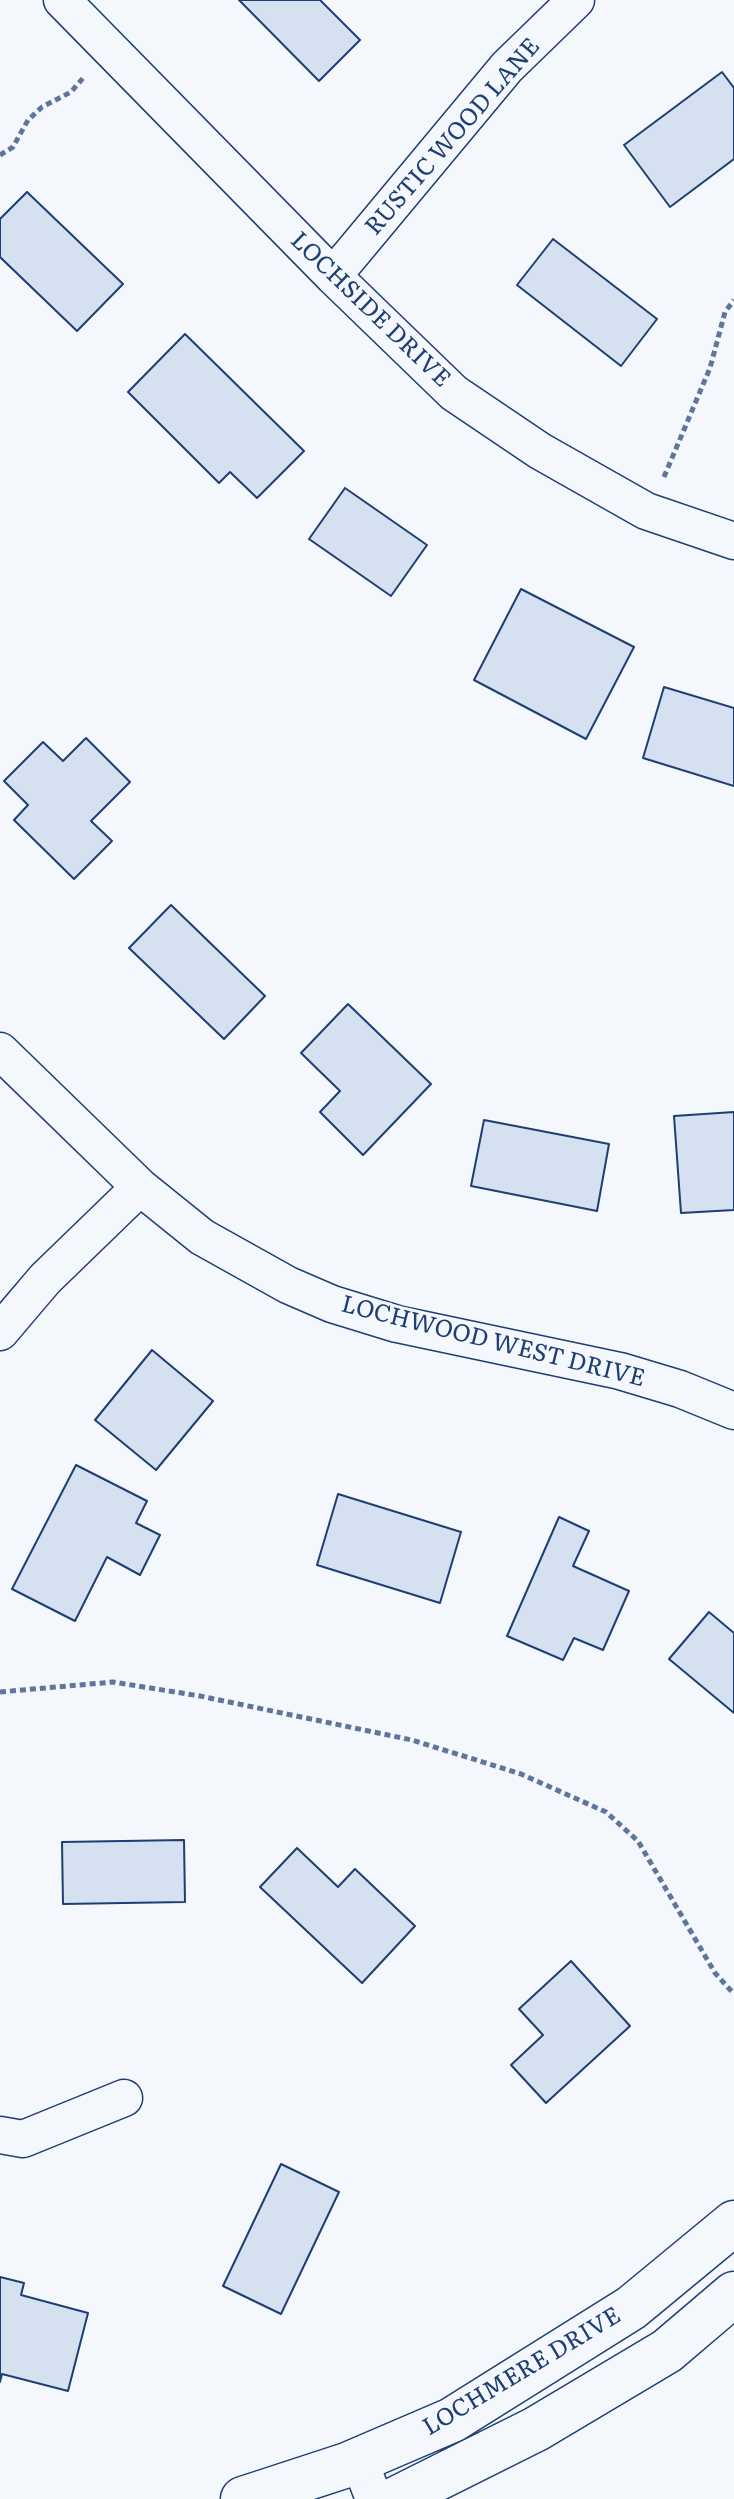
<!DOCTYPE html>
<style>
body{margin:0}
canvas{display:block;background:#f4f7fb}
</style>
<canvas width="734" height="2499"></canvas>
<script>
const c = document.querySelector('canvas').getContext('2d');
c.lineJoin = 'round';
function paint(path, color) {
  c.fillStyle = color;
  c.fill(path, 'evenodd');
}
function poly(rows) {
  const path = new Path2D();
  for (const r of rows) {
    path.moveTo(r[0], r[1]);
    for (let i = 2; i < r.length; i += 2) path.lineTo(r[i], r[i + 1]);
  }
  return path;
}
function stroke(path, color, width, dash) {
  c.strokeStyle = color;
  c.lineWidth = width;
  c.lineCap = dash ? 'butt' : 'round';
  c.setLineDash(dash || []);
  c.stroke(path);
}
function label(font, color, halo, rows, align = 'center') {
  c.font = font + ' Literata,serif';
  c.lineWidth = 6;
  c.setLineDash([]);
  c.textBaseline = 'middle';
  c.strokeStyle = halo;
  c.fillStyle = color;
  for (const [text, x, y, turn = 0] of rows) {
    c.save();
    c.translate(x, y);
    c.rotate((+turn || 0) * Math.PI / 180);
    c.textAlign = isNaN(turn) ? turn : align;
    if (halo) c.strokeText(text, 0, 0);
    c.fillText(text, 0, 0);
    c.restore();
  }
}
const building = poly([
 [239,0,320,0,360,40,319,81,239,0],
 [722,72,734,88,734,159,670,207,624,145,722,72],
 [27,192,123,284,77,331,0,257,0,219,27,192],
 [553,239,657,319,621,366,517,285,553,239],
 [185,334,304,451,257,498,230,472,219,483,128,392,185,334],
 [345,488,427,545,391,596,309,539,345,488],
 [521,589,634,647,586,739,474,680,521,589],
 [664,687,734,708,734,786,643,758,664,687],
 [86,738,130,782,91,821,112,841,74,879,14,820,28,805,4,781,43,742,63,761,86,738],
 [171,905,265,996,224,1039,129,948,171,905],
 [348,1004,431,1084,363,1155,320,1112,340,1091,301,1053,348,1004],
 [734,1112,734,1210,681,1213,674,1116,734,1112],
 [484,1120,609,1144,597,1211,471,1186,484,1120],
 [152,1350,213,1401,156,1470,95,1420,152,1350],
 [76,1465,147,1501,136,1523,160,1535,140,1575,107,1557,75,1621,12,1589,76,1465],
 [338,1494,461,1532,440,1603,317,1565,338,1494],
 [559,1517,589,1531,573,1566,629,1591,603,1650,574,1638,563,1660,507,1636,559,1517],
 [709,1612,734,1633,734,1713,669,1659,709,1612],
 [184,1840,185,1902,63,1904,62,1842,184,1840],
 [297,1848,338,1887,355,1869,415,1926,362,1983,260,1887,297,1848],
 [571,1961,630,2026,546,2103,511,2065,543,2035,519,2009,571,1961],
 [281,2164,339,2192,281,2314,223,2286,281,2164],
 [0,2277,24,2283,21,2295,88,2313,68,2391,2,2374,0,2382,0,2277]
]);
const path = poly([
 [0,155,13,147,28,120,42,107,71,92,83,78],
 [664,477,710,368,725,312,734,300],
 [0,1692,113,1682,200,1696,412,1740,521,1774,606,1812,638,1841,715,1973,734,1994]
]);
const street = poly([
 [62,0,333,276,454,393,540,451,646,511,734,541],
 [333,276,507,67,576,0],
 [0,1051,140,1187,202,1237,288,1285,332,1304,397,1324,620,1371,680,1389,734,1411],
 [0,1332,45,1279,140,1187],
 [0,2135,23,2139,124,2098],
 [359,2460,374,2499]
]);
const secondary = poly([
 [243,2499,347,2465,452,2420,631,2308,734,2223],
 [396,2499,536,2429,667,2351,734,2294]
]);
const streetNames = [
 ["RUSTIC WOOD LANE",453,137,-49],
 ["LOCHSIDE DRIVE",370,310,44],
 ["LOCHWOOD WEST DRIVE",493,1342,14],
 ["LOCHMERE DRIVE",522,2372,-31]
];
paint(building, '#d5e0f0');
stroke(building, '#1d3f73', 2);
stroke(street, '#1d3f73', 39);
stroke(secondary, '#1d3f73', 47);
stroke(path, '#5e769c', 5, [6, 4]);
stroke(street, '#f4f7fb', 36);
stroke(secondary, '#f4f7fb', 44);
label('24px', '#1d3f73', '#f4f7fb', streetNames);
</script>
